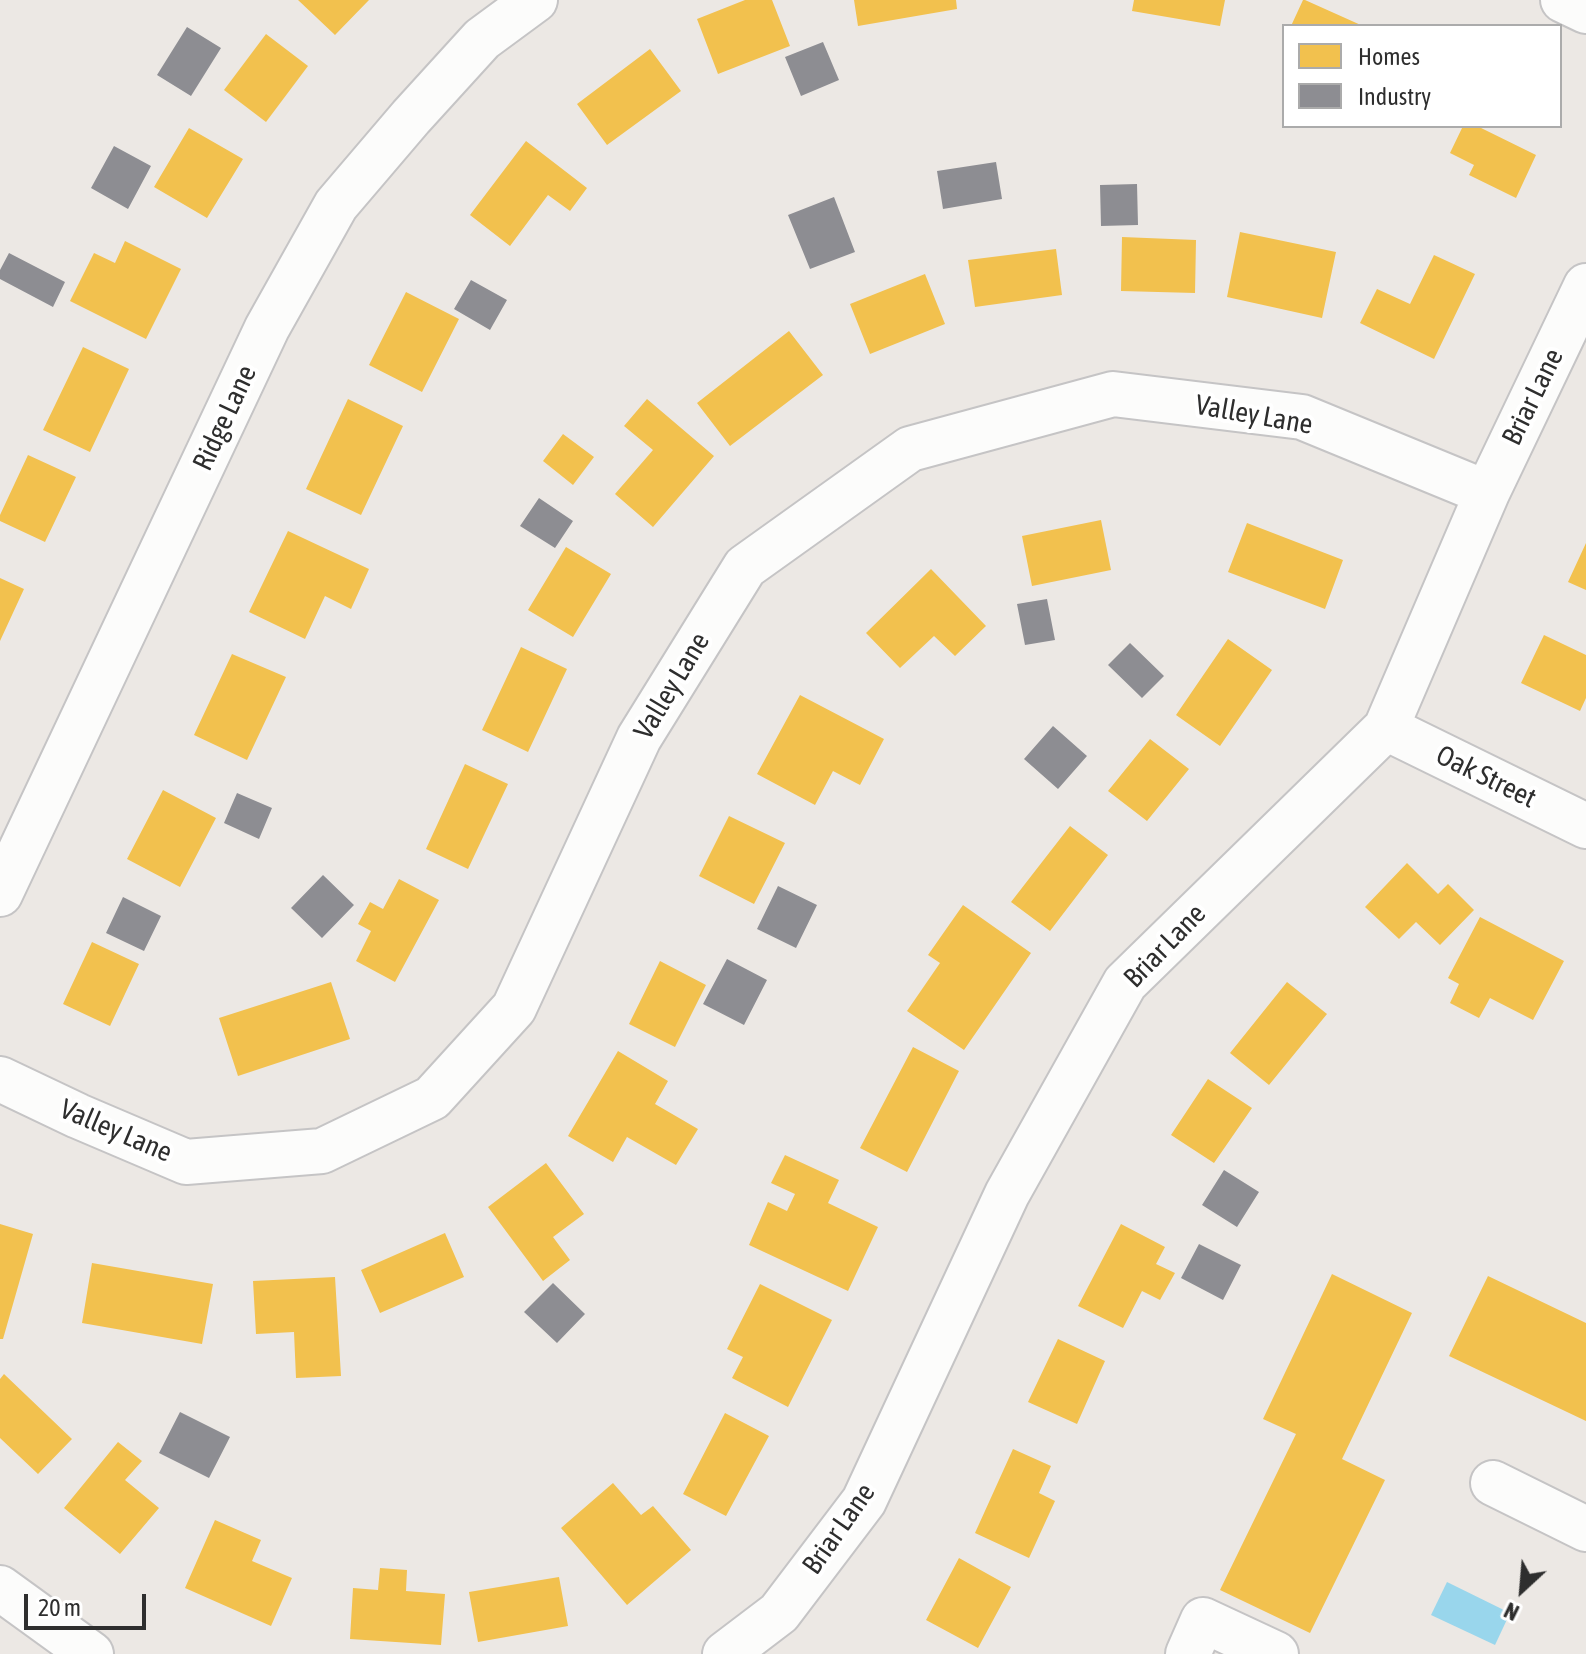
<!DOCTYPE html>
<style>
body{margin:0}
#map{position:relative;width:1586px;height:1654px;overflow:hidden;background:#ece8e4;font-family:"Asap Condensed",sans-serif}
canvas{display:block}
.legend{position:absolute;left:1282px;top:24px;width:280px;height:104px;box-sizing:border-box;background:#fff;border:2px solid #ababab;margin:0;padding:10px 14px;list-style:none;font-size:24px;color:#2e2e2e}
.legend li{display:flex;align-items:center;gap:16px;height:40px}
.legend b{width:40px;border:2px solid #ababab}
.north{position:absolute;left:1482px;top:1550px;width:80px;height:80px;-webkit-text-stroke:6px #fff;paint-order:stroke;rotate:206deg;font-size:22px;font-weight:700;line-height:32px;text-align:center;color:#2e2e2e}
.north::after{content:'';display:block;margin:auto;width:28px;height:36px;background:#2e2e2e;clip-path:polygon(50% 0,100% 100%,50% 72%,0 100%)}
.scale{position:absolute;left:24px;top:1594px;width:122px;height:36px;box-sizing:border-box;border:4px solid #2e2e2e;border-top:0;padding-left:10px;font-size:24px;line-height:28px;white-space:nowrap;color:#2e2e2e;-webkit-text-stroke:6px #fff;paint-order:stroke}
</style>
<div id="map">
<canvas width="1586" height="1654"></canvas>
<ul class="legend">
<li><b style="height:22px;background:#f2c14e"></b>Homes</li>
<li><b style="height:22px;background:#8d8d92"></b>Industry</li>
</ul>
<div class="north">N</div>
<div class="scale">20 m</div>
</div>
<script>
const c = document.querySelector('canvas').getContext('2d');
c.lineJoin = 'round';
function paint(path, color) {
  c.fillStyle = color;
  c.fill(path, 'evenodd');
}
function poly(rows) {
  const path = new Path2D();
  for (const r of rows) {
    path.moveTo(r[0], r[1]);
    for (let i = 2; i < r.length; i += 2) path.lineTo(r[i], r[i + 1]);
  }
  return path;
}
function stroke(path, color, width, dash) {
  c.strokeStyle = color;
  c.lineWidth = width;
  c.lineCap = dash ? 'butt' : 'round';
  c.setLineDash(dash || []);
  c.stroke(path);
}
function label(font, color, halo, rows, align = 'center') {
  c.font = font + ' "Asap Condensed",sans-serif';
  c.lineWidth = 8;
  c.setLineDash([]);
  c.textBaseline = 'middle';
  c.strokeStyle = halo;
  c.fillStyle = color;
  for (const [text, x, y, turn = 0] of rows) {
    c.save();
    c.translate(x, y);
    c.rotate((+turn || 0) * Math.PI / 180);
    c.textAlign = isNaN(turn) ? turn : align;
    if (halo) c.strokeText(text, 0, 0);
    c.fillText(text, 0, 0);
    c.restore();
  }
}
const water = poly([
 [1447,1582,1510,1613,1495,1645,1431,1615]
]);
const homes = poly([
 [298,0,369,0,335,35],
 [745,0,772,0,790,46,718,74,697,19],
 [854,0,956,0,957,9,858,26],
 [1134,0,1225,0,1220,26,1132,11],
 [1303,0,1305,0,1363,26,1291,26],
 [266,34,308,66,266,122,224,90],
 [650,49,681,91,607,145,577,104],
 [1463,126,1477,126,1536,155,1516,198,1469,175,1474,165,1450,153],
 [189,128,243,159,207,218,154,187],
 [526,141,587,188,570,211,548,195,510,246,470,215],
 [1240,232,1336,252,1322,318,1227,297],
 [1122,237,1196,240,1195,293,1121,291],
 [125,241,181,269,146,339,70,301,94,253,115,263],
 [1056,249,1062,295,975,307,968,260],
 [1434,255,1475,274,1434,359,1360,323,1377,289,1410,304],
 [925,274,945,324,870,354,850,304],
 [406,292,459,319,422,392,369,365],
 [789,331,823,375,730,446,697,403],
 [83,347,129,369,90,452,43,430],
 [348,399,403,426,361,515,306,489],
 [647,399,714,456,653,527,615,494,653,450,624,426],
 [563,434,594,457,573,485,543,461],
 [28,455,76,477,45,542,0,521,0,515],
 [1101,520,1111,570,1032,586,1022,536],
 [1247,523,1343,560,1325,609,1228,572],
 [288,531,369,569,351,609,325,596,305,639,249,612],
 [1586,543,1586,590,1568,582],
 [566,547,611,574,573,637,528,610],
 [931,569,986,626,955,656,934,636,900,668,866,633],
 [0,578,24,589,0,641],
 [1544,635,1586,655,1586,698,1580,711,1521,683],
 [1228,639,1272,670,1220,746,1176,715],
 [521,647,567,669,528,752,482,730],
 [232,654,286,677,247,760,194,735],
 [800,695,884,739,860,785,833,771,815,805,757,774],
 [1150,739,1189,769,1147,821,1108,791],
 [465,764,508,784,468,869,426,849],
 [163,790,216,818,180,887,127,859],
 [729,816,785,843,754,904,699,876],
 [1070,826,1108,855,1050,931,1011,902],
 [1407,863,1438,894,1448,884,1474,910,1440,945,1416,922,1399,939,1365,907],
 [399,879,439,900,395,982,356,961,371,931,358,924,370,902,383,909],
 [963,905,1031,953,964,1050,907,1011,940,963,928,955],
 [1480,917,1564,961,1533,1020,1490,998,1479,1018,1450,1003,1459,984,1448,978],
 [92,942,139,964,110,1026,63,1004],
 [660,961,706,985,675,1047,629,1024],
 [331,982,350,1039,238,1076,219,1018],
 [1287,982,1327,1014,1269,1085,1230,1053],
 [913,1047,959,1071,907,1172,860,1148],
 [618,1051,668,1081,655,1104,698,1129,676,1165,627,1137,613,1162,568,1136],
 [1208,1079,1252,1108,1214,1163,1171,1135],
 [785,1155,839,1180,828,1203,878,1227,848,1291,749,1245,768,1202,787,1211,795,1194,771,1183],
 [546,1163,584,1214,553,1237,570,1260,543,1281,488,1207],
 [0,1224,33,1234,3,1339,0,1339],
 [1121,1224,1165,1247,1156,1264,1175,1273,1160,1300,1142,1291,1123,1328,1078,1306],
 [445,1233,464,1277,380,1313,361,1270],
 [92,1263,213,1284,202,1344,82,1323],
 [1332,1274,1412,1313,1342,1459,1385,1480,1310,1633,1220,1590,1296,1434,1263,1419],
 [1488,1276,1586,1323,1586,1421,1449,1356],
 [335,1277,341,1376,296,1378,294,1332,256,1334,253,1281],
 [760,1284,832,1320,788,1407,732,1378,743,1357,727,1349],
 [1058,1339,1105,1361,1077,1424,1028,1402],
 [4,1374,72,1439,38,1474,0,1438,0,1379],
 [725,1413,769,1436,726,1516,683,1494],
 [118,1442,142,1461,125,1480,159,1508,120,1554,64,1508],
 [1013,1449,1051,1466,1039,1493,1055,1501,1029,1558,975,1533],
 [613,1483,641,1515,653,1506,691,1550,627,1605,561,1528],
 [215,1520,261,1540,252,1561,292,1578,271,1626,185,1588],
 [959,1558,1011,1587,978,1648,926,1620],
 [380,1568,407,1570,406,1591,445,1594,441,1645,350,1639,353,1588,378,1590],
 [559,1577,568,1626,478,1642,469,1592]
]);
const industry = poly([
 [187,27,221,48,191,96,157,75],
 [823,42,839,80,801,96,785,57],
 [114,146,151,166,128,209,91,188],
 [996,162,1002,199,943,209,937,171],
 [1137,184,1138,225,1101,226,1100,185],
 [834,197,855,252,810,269,788,215],
 [9,253,65,282,53,307,0,279,0,270],
 [471,280,507,300,490,330,454,309],
 [539,498,573,521,555,548,520,526],
 [1047,599,1055,640,1025,645,1017,604],
 [1130,643,1164,676,1142,698,1108,665],
 [1053,726,1087,756,1058,789,1024,759],
 [237,793,272,808,259,839,224,823],
 [323,875,354,905,322,938,291,908],
 [778,886,817,905,796,948,757,929],
 [123,897,161,916,144,951,106,933],
 [727,959,767,980,744,1025,703,1004],
 [1224,1170,1259,1192,1237,1227,1202,1205],
 [1199,1244,1241,1265,1223,1300,1181,1278],
 [553,1283,585,1314,557,1343,524,1312],
 [180,1412,230,1437,209,1478,159,1453]
]);
const minor = poly([
 [1563,0,1586,11],
 [1386,728,1586,826],
 [0,894,267,328,336,205,411,117,482,39,535,0],
 [0,1079,78,1116,186,1162,322,1151,432,1098,514,1008,639,738,745,567,910,449,1113,394,1302,417,1487,493],
 [1493,1483,1586,1529],
 [0,1588,91,1654],
 [725,1654,779,1613,864,1501,1007,1194,1125,983,1386,728,1487,493,1586,286],
 [1188,1654,1203,1620,1276,1654]
]);
const streetNames = [
 ["Briar Lane",1533,397,-64],
 ["Valley Lane",1254,415,10],
 ["Ridge Lane",225,418,-65],
 ["Valley Lane",672,686,-59],
 ["Oak Street",1486,777,26],
 ["Briar Lane",1165,946,-46],
 ["Valley Lane",116,1131,23],
 ["Briar Lane",839,1529,-55]
];
paint(water, '#99d6ec');
paint(homes, '#f2c14e');
paint(industry, '#8d8d92');
stroke(minor, '#c5c4c5', 48);
stroke(minor, '#fcfcfb', 44);
label('28px', '#2e2e2e', '#fff', streetNames);
</script>
